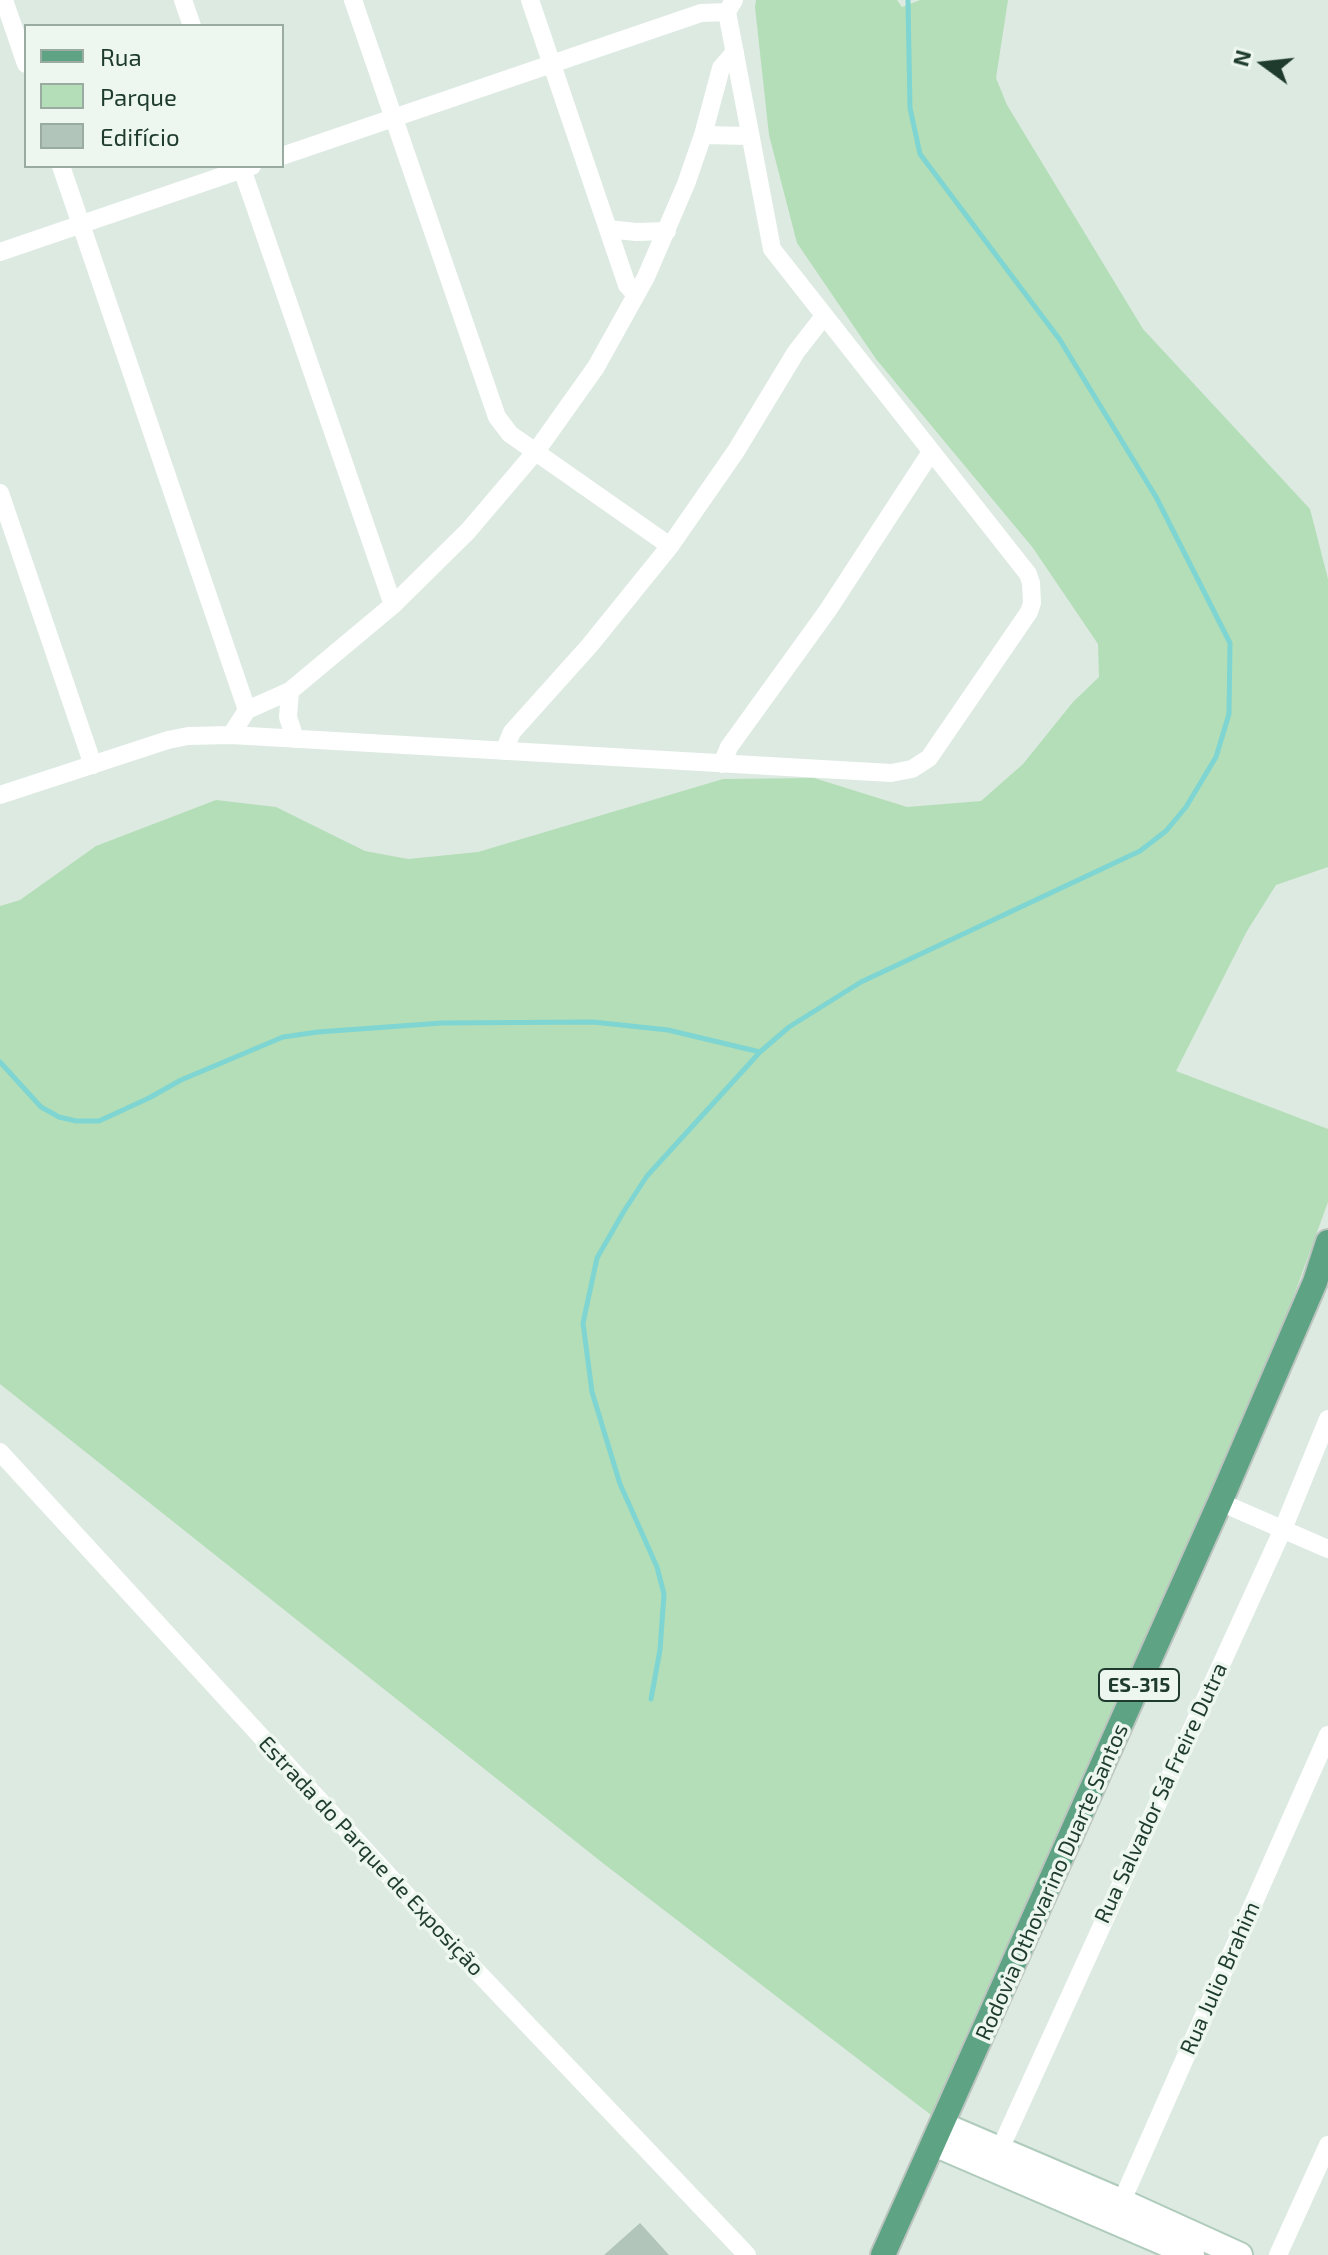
<!DOCTYPE html>
<meta charset="utf-8">
<style>
body{margin:0}
#map{position:relative;width:1328px;height:2255px;overflow:hidden;background:#ddeae2;font-family:"Exo 2",sans-serif}
canvas{display:block}
.legend{position:absolute;left:24px;top:24px;width:260px;height:144px;box-sizing:border-box;background:#edf7f0;border:2px solid #9aaca2;margin:0;padding:10px 14px;list-style:none;font-size:24px;color:#1e3b2d}
.legend li{display:flex;align-items:center;gap:16px;height:40px}
.legend b{width:40px;border:2px solid #9aaca2}
.north{position:absolute;left:1224px;top:24px;width:80px;height:80px;-webkit-text-stroke:6px #edf7f0;paint-order:stroke;rotate:285deg;font-size:22px;font-weight:700;line-height:32px;text-align:center;color:#1e3b2d}
.north::after{content:'';display:block;margin:auto;width:28px;height:36px;background:#1e3b2d;clip-path:polygon(50% 0,100% 100%,50% 72%,0 100%)}
</style>
<div id="map">
<canvas width="1328" height="2255"></canvas>
<ul class="legend">
<li><b style="height:10px;background:#5ea484"></b>Rua</li>
<li><b style="height:22px;background:#b4deb7"></b>Parque</li>
<li><b style="height:22px;background:#b2c5ba"></b>Edifício</li>
</ul>
<div class="north">N</div>
</div>
<script>
const c = document.querySelector('canvas').getContext('2d');
c.lineJoin = 'round';
function paint(path, color) {
  c.fillStyle = color;
  c.fill(path, 'evenodd');
}
function poly(rows) {
  const path = new Path2D();
  for (const r of rows) {
    path.moveTo(r[0], r[1]);
    for (let i = 2; i < r.length; i += 2) path.lineTo(r[i], r[i + 1]);
  }
  return path;
}
function stroke(path, color, width, dash) {
  c.strokeStyle = color;
  c.lineWidth = width;
  c.lineCap = dash ? 'butt' : 'round';
  c.setLineDash(dash || []);
  c.stroke(path);
}
function label(font, color, halo, rows, align = 'center') {
  c.font = font + ' "Exo 2",sans-serif';
  c.lineWidth = 7;
  c.setLineDash([]);
  c.textBaseline = 'middle';
  c.strokeStyle = halo;
  c.fillStyle = color;
  for (const [text, x, y, turn = 0] of rows) {
    c.save();
    c.translate(x, y);
    c.rotate((+turn || 0) * Math.PI / 180);
    c.textAlign = isNaN(turn) ? turn : align;
    if (halo) c.strokeText(text, 0, 0);
    c.fillText(text, 0, 0);
    c.restore();
  }
}
const green = poly([
 [756,0,897,0,902,7,920,0,1008,0,996,78,1007,105,1143,329,1310,509,1328,579,1328,867,1276,885,1247,931,1176,1071,1328,1129,1328,1202,1276,1345,931,2115,604,1864,0,1384,0,906,20,900,96,846,216,800,276,807,365,851,408,859,478,852,723,779,814,778,907,807,981,801,1023,764,1073,702,1099,677,1098,644,1033,548,876,359,797,243,769,135,755,7]
]);
const stream = poly([
 [0,1062,41,1107,59,1117,76,1121,99,1121,149,1098,181,1080,283,1037,318,1032,442,1023,593,1022,668,1030,760,1052],
 [651,1699,660,1650,664,1594,657,1567,620,1484,592,1392,583,1323,597,1258,624,1211,647,1176,760,1052,789,1027,861,982,1140,851,1166,831,1186,807,1216,757,1229,714,1230,643,1156,497,1060,340,920,154,910,108,908,0]
]);
const building = poly([
 [640,2223,669,2255,604,2255]
]);
const street = poly([
 [4,0,26,64],
 [183,0,192,26],
 [353,0,497,417,510,434,670,546],
 [530,0,627,285,636,295],
 [703,135,750,136],
 [282,156,701,13,727,12],
 [61,166,247,710],
 [241,166,393,605],
 [608,229,636,232,667,231],
 [0,252,252,166],
 [0,493,93,765],
 [290,691,288,717,295,739],
 [231,735,247,710,290,691,393,605,468,531,537,450,596,367,646,277,686,184,703,135,721,68,735,52],
 [504,751,512,732,590,645,670,546,736,451,796,352,824,316],
 [722,764,729,747,828,610,931,452],
 [0,795,168,740,188,736,231,735,891,773,912,769,929,758,1029,612,1032,603,1031,583,1028,574,772,249,727,12,734,0],
 [0,1452,468,1962,747,2255],
 [1220,1502,1328,1549],
 [995,2160,1283,1529,1328,1419],
 [1117,2212,1328,1735],
 [1278,2255,1328,2145]
]);
const secondary = poly([
 [943,2125,1121,2201,1240,2255],
 [934,2144,1192,2255]
]);
const primary = poly([
 [883,2255,1220,1502,1315,1282,1328,1242]
]);
const shields = [
 [1139,1685,80]
];
const shieldNames = [
 ["ES-315",1139,1685]
];
const streetNames = [
 ["Rua Salvador Sá Freire Dutra",1161,1793,-65],
 ["Estrada do Parque de Exposição",371,1856,47],
 ["Rodovia Othovarino Duarte Santos",1052,1882,-66],
 ["Rua Julio Brahim",1220,1978,-66]
];
paint(green, '#b4deb7');
stroke(stream, '#7fd5d1', 5);
paint(building, '#b2c5ba');
stroke(secondary, '#afcbbb', 28);
stroke(primary, '#bcc4c0', 28);
stroke(street, '#fff', 18);
stroke(secondary, '#fff', 24);
stroke(primary, '#5ea484', 24);
for (const [x, y, w] of shields) {
  const box = new Path2D();
  box.roundRect(x - w / 2, y - 16, w, 32, 6);
  c.fillStyle = '#edf7f0';
  c.fill(box);
  stroke(box, '#1e3b2d', 2);
}
label('bold 20px', '#1e3b2d', null, shieldNames);
label('22px', '#1e3b2d', '#edf7f0', streetNames);
</script>
